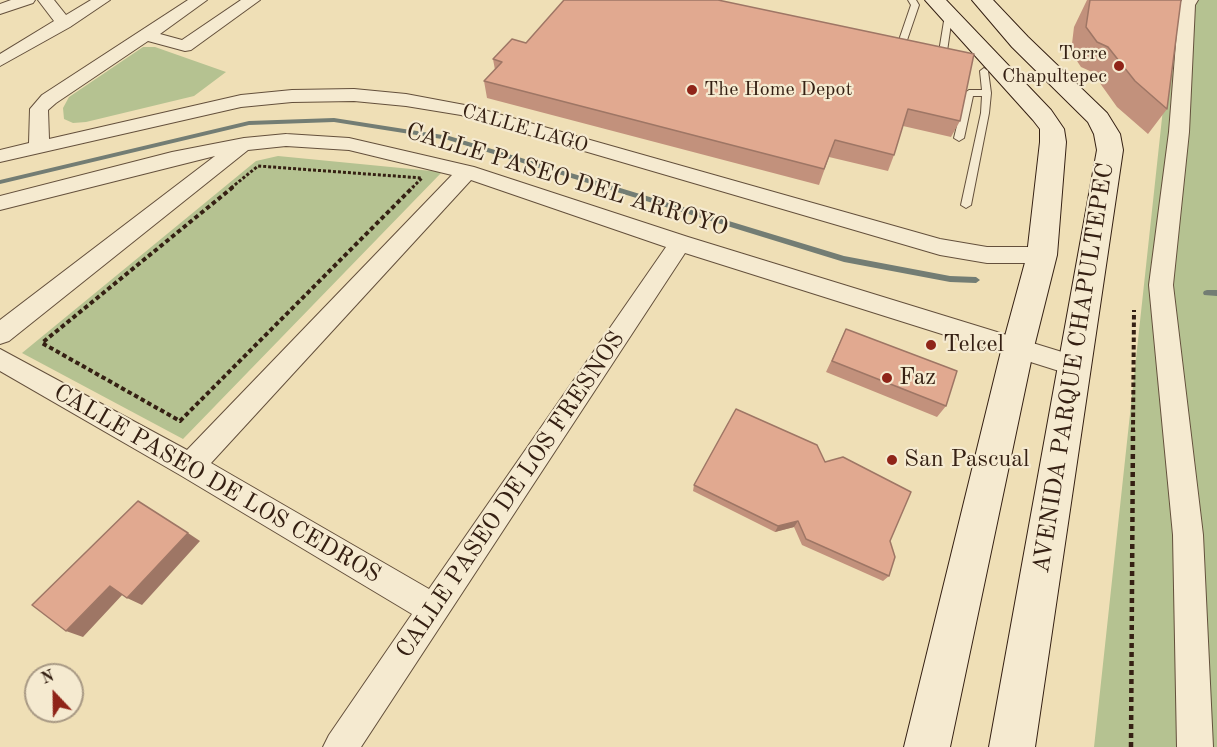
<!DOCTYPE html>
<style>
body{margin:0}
#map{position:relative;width:1217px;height:747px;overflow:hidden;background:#efdfb6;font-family:"Old Standard TT",serif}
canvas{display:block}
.north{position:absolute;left:24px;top:663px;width:60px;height:60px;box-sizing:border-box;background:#f5ead0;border:2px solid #a89984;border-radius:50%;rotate:338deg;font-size:16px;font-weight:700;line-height:24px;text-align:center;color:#352013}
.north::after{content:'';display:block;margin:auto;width:21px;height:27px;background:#8f2418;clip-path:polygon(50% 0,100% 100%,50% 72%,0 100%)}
</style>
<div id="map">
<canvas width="1217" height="747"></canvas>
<div class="north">N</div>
</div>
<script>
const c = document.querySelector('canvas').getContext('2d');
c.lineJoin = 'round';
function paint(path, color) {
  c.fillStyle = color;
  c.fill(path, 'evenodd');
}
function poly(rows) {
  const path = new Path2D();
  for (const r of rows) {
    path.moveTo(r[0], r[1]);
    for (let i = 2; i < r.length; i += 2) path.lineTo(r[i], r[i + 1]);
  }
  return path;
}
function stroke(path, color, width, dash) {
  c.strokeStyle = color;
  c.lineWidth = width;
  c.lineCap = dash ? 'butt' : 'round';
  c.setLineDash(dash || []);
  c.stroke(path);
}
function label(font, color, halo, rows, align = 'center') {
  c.font = font + ' "Old Standard TT",serif';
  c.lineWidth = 4.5;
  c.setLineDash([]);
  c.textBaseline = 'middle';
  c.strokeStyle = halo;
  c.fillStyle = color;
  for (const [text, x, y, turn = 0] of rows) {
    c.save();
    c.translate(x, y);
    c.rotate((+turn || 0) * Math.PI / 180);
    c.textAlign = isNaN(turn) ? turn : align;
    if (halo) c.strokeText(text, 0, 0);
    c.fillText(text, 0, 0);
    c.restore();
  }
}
const green = poly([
 [1186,0,1217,0,1217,747,1094,747,1166,81],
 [143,47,155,47,226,72,194,96,86,122,73,123,64,119,63,108,69,97],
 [278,156,442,172,183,439,22,353,256,161]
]);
const stream = poly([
 [334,118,449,136,844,256,950,276,976,277,980,280,976,283,950,282,844,262,448,140,334,122,249,125,0,184,0,180,249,121,334,118],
 [1207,290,1217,290,1217,296,1204,295,1203,293,1204,291,1207,290]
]);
const pathFar2 = poly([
 [231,188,258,166,422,178,412,188]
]);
const pathFar1 = poly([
 [233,187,42,343,180,421,413,187],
 [1133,432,1134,310]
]);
const path = poly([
 [1131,747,1133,430]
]);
const lane = poly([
 [908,0,916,0,919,5,905,46,901,48,889,46,889,42,898,43,911,5,908,0],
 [945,15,952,17,946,58,942,60,938,58,945,15],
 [984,68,988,71,991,93,989,113,971,205,966,208,961,205,981,113,982,96,973,96,964,138,959,141,954,138,965,93,969,90,982,90,980,71,984,68]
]);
const street = poly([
 [11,0,35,0,33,3,0,14,0,4,11,0],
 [38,0,54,0,66,15,91,0,110,0,70,27,0,66,0,54,54,21,38,0],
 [188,0,207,0,160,34,182,40,241,0,260,0,191,50,185,51,148,41,56,103,48,110,49,139,241,95,292,90,354,89,406,94,470,106,940,239,987,247,1042,247,1050,249,1053,255,1050,261,1042,263,987,263,940,255,461,115,406,106,354,101,292,102,241,107,0,162,0,150,29,143,30,109,42,95,188,0],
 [1182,0,1198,0,1195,5,1189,132,1173,285,1203,535,1213,747,1177,747,1173,535,1149,285,1169,132,1179,5,1182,0],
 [286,134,349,138,474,167,688,237,1075,356,1084,359,1088,366,1084,373,1075,376,685,253,361,747,323,747,329,735,412,614,180,475,0,371,0,349,187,450,452,175,349,150,286,146,248,150,9,341,0,344,0,320,215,156,0,210,0,196,172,152,244,138,286,134],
 [471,180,666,247,429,589,211,463,471,180]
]);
const secondary = poly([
 [925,0,946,0,1051,110,1064,129,1066,142,1057,255,1034,347,950,747,904,747,1002,347,1027,255,1040,142,1040,129,1033,120,925,0],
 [972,0,993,0,1028,37,1107,113,1120,134,1123,150,1035,747,989,747,1097,150,1094,134,1088,122,1012,47,972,0]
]);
const wall = poly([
 [564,0,960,121,951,137,903,126,894,155,888,171,829,157,819,185,487,98,484,81,495,70,493,59,526,43],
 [1087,0,1181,0,1167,109,1148,134,1117,107,1092,72,1081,67,1071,52,1074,27],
 [846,329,946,406,937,417,826,372],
 [825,462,890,541,889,576,883,581,802,545,794,527,775,532,693,491,694,485]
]);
const shadedWall = poly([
 [798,521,794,527,775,532,778,526],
 [188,533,200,541,142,605,127,598],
 [110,586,124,593,83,637,66,631]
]);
const building = poly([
 [564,0,718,0,974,54,960,121,908,109,894,155,835,140,824,169,484,81,502,62,493,59,512,39,526,43,564,0],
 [1090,0,1181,0,1167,109,1135,81,1108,47,1097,42,1086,27,1090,0],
 [846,329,957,371,946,406,832,361,846,329],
 [736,409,817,445,825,462,843,457,911,492,890,541,895,557,889,576,806,539,798,521,778,526,694,485,736,409],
 [138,501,188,533,127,598,110,586,66,631,32,605,138,501]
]);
const markers = [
 [1119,66,6,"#8f2418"],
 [692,90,6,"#8f2418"],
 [931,345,6,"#8f2418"],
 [887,378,6,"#8f2418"],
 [892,460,6,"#8f2418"]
];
const farPoinames = [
 ["Torre",1107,54],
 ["Chapultepec",1107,77],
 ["The Home Depot",704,90,"left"]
];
const farStreetnames = [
 ["CALLE LAGO",525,129,16]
];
const streetNames = [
 ["CALLE PASEO DEL ARROYO",567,180,17],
 ["AVENIDA PARQUE CHAPULTEPEC",1074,368,-81],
 ["CALLE PASEO DE LOS CEDROS",217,484,30],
 ["CALLE PASEO DE LOS FRESNOS",511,495,-56]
];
const poiNames = [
 ["Telcel",943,345],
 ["Faz",899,378],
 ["San Pascual",904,460]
];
paint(green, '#b5c291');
paint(stream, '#737d74');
stroke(lane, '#64503c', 2);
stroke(street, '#64503c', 2);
stroke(secondary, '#352013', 2);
stroke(pathFar2, '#352013', 3, [3, 2]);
stroke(pathFar1, '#352013', 4, [4.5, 3]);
stroke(path, '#352013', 4.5, [5, 4]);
paint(lane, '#f5ead0');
paint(street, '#f5ead0');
paint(secondary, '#f5ead0');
paint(wall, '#c2917c');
paint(shadedWall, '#9e7665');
paint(building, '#e1a990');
stroke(building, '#9e7665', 1.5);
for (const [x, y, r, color] of markers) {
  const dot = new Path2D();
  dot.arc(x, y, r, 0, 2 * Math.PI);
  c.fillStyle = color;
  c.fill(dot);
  stroke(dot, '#f5ead0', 2);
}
label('20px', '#352013', '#f5ead0', farPoinames, 'right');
label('20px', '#352013', '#f5ead0', farStreetnames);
label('24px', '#352013', '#f5ead0', streetNames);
label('24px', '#352013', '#f5ead0', poiNames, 'left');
</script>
